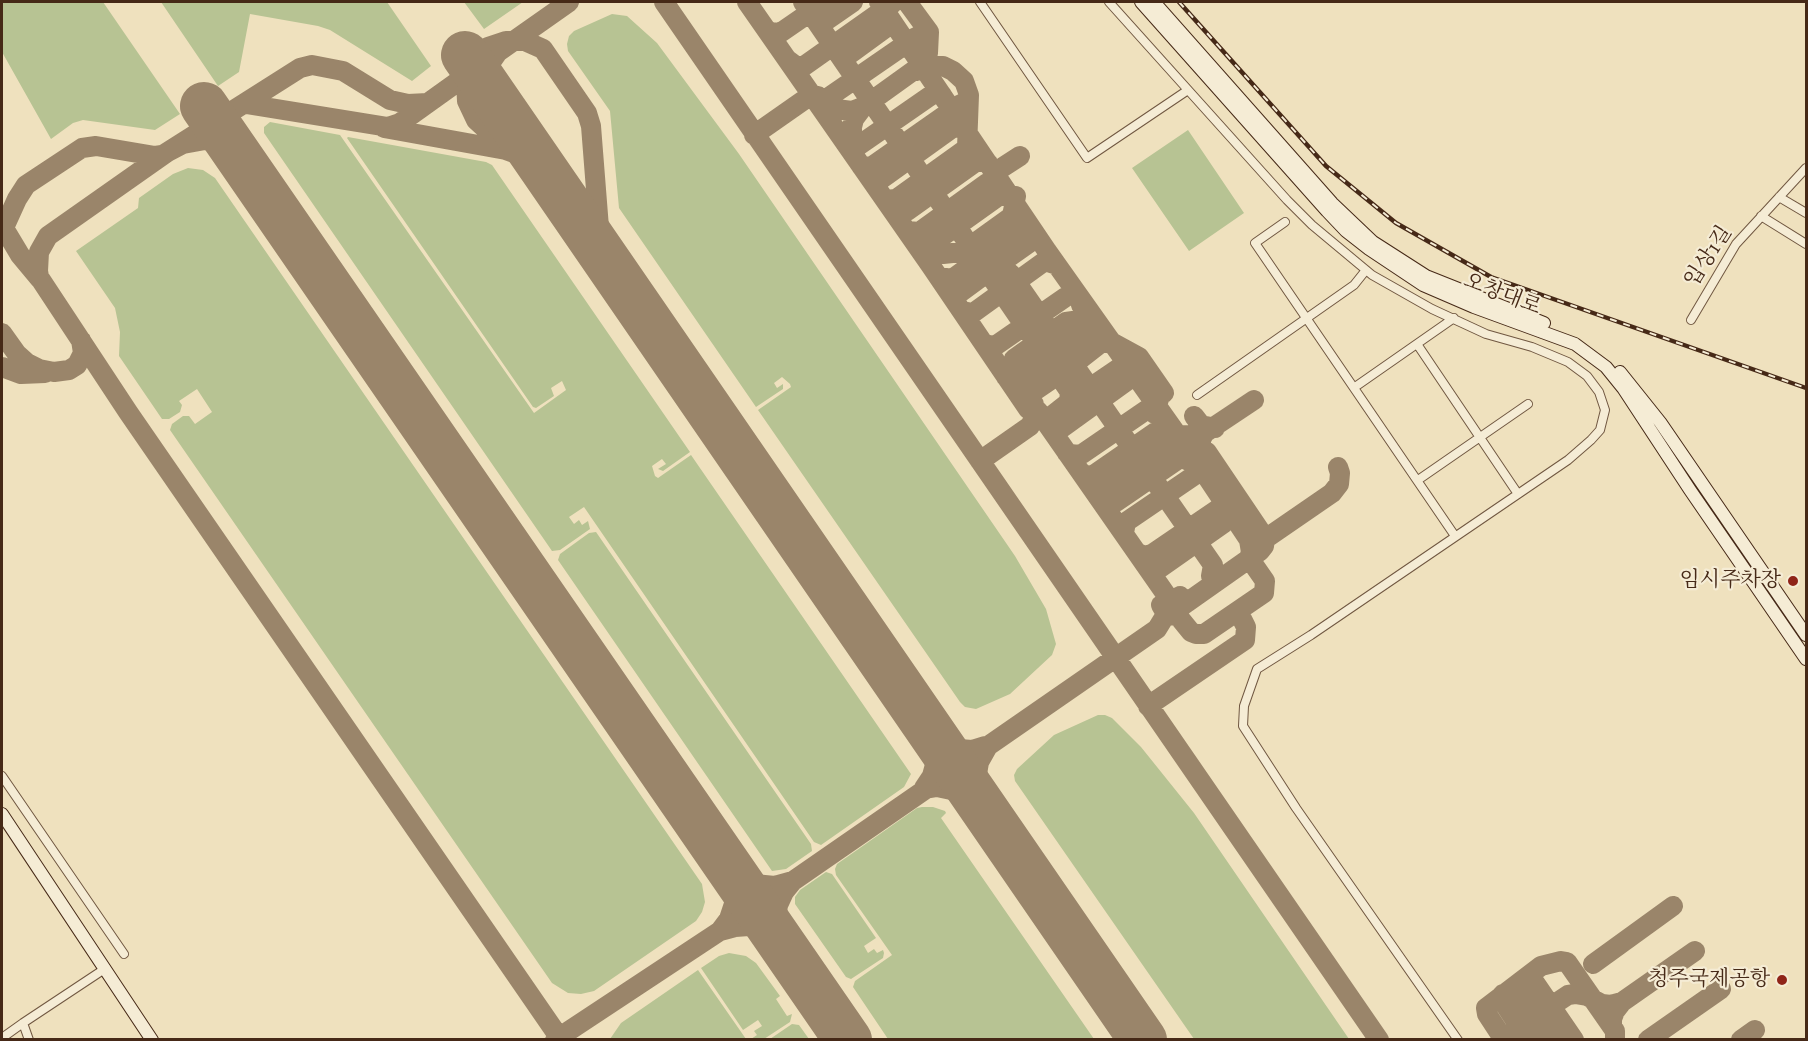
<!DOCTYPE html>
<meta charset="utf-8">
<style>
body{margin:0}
#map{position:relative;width:1808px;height:1041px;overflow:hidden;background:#efe1be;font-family:Alegreya,serif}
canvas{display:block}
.frame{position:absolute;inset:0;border:3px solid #462917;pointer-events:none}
</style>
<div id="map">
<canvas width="1808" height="1041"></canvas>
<div class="frame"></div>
</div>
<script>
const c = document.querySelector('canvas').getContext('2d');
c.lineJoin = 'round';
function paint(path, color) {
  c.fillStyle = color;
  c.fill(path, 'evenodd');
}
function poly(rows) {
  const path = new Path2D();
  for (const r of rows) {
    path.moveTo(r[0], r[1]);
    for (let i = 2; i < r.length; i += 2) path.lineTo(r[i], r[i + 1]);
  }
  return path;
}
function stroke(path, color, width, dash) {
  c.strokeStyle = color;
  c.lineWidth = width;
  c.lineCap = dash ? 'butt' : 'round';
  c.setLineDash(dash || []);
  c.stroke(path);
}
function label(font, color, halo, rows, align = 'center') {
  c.font = font + ' Alegreya,"Noto Serif KR",serif';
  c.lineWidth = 4.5;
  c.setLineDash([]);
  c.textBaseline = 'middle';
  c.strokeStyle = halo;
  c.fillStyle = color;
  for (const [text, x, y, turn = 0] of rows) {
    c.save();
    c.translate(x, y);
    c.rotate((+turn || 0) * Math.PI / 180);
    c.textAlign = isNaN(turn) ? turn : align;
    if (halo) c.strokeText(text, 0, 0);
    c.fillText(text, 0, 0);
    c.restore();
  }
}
const green = poly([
 [2,2,103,2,180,114,155,130,83,120,73,123,51,139,2,52],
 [161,2,387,2,431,66,412,81,330,30,318,26,250,14,239,72,218,86],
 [464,2,523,2,484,29],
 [612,14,627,16,657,43,739,154,1015,556,1046,609,1056,644,1052,655,1010,694,976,709,965,707,960,702,758,410,791,387,790,384,782,377,774,383,777,388,783,384,783,389,756,407,619,208,610,111,568,51,567,44,569,36,574,31],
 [270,122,340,135,534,413,566,390,562,381,551,388,554,396,536,408,533,407,347,138,348,137,486,162,492,165,690,452,663,471,658,469,666,464,662,459,652,466,655,476,658,478,691,455,911,774,904,787,821,845,814,842,584,507,569,517,574,524,579,520,582,525,588,521,590,529,560,550,552,551,264,133,264,127],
 [1188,130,1244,213,1189,251,1132,168],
 [188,168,203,170,215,178,702,884,705,902,702,912,696,921,594,991,581,994,568,993,552,983,170,430,172,424,183,416,189,416,195,424,212,412,197,389,179,401,182,405,180,412,169,419,162,419,119,356,120,332,115,308,76,251,138,208,139,198,173,174],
 [596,532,811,844,812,851,786,869,772,871,558,560,560,554,589,533],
 [1098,715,1105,715,1112,718,1141,747,1194,813,1349,1039,1194,1039,1015,781,1014,775,1017,769,1054,735],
 [922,807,933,807,945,811,946,813,941,818,1094,1039,888,1039,853,987,855,981,892,955,836,875,835,869,837,864,917,808],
 [826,872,832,874,876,938,864,946,868,953,874,949,877,953,883,950,884,953,883,958,851,979,846,977,795,904,795,897,800,890],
 [729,953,746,956,756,963,780,996,776,999,787,1016,792,1014,790,1022,764,1039,751,1039,757,1035,754,1031,762,1026,758,1020,743,1030,701,968,719,956],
 [698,970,746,1039,610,1039,621,1023],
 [792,1024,799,1025,809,1039,770,1039]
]);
const taxiway = poly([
 [664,2,1379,1040],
 [747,2,931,266,1028,409,1031,411,1038,411,1167,596,1171,607,1167,616],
 [803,2,1070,392,1069,402,1050,417,1049,427,1062,428,1127,381,1130,369,1119,368,1069,402],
 [879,2,1047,251,1203,471,1249,540,1251,552,1249,558,1265,581,1264,593,1204,634,1196,634,1191,632,1178,616,1169,615,1180,596],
 [827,20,853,2],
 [766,29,770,32,780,33,825,2],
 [850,54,887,27,895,27,898,30],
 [788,60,796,66,804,66,893,3],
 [493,96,489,85,488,73,491,62,498,52,569,2],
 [818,96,826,105,836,109,852,111,863,107,920,66,928,53,929,32,907,2],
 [829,97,916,37],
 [428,103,408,104,390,100,343,71,312,65,300,68,166,153,48,236,39,252,38,271,39,277,128,412,561,1040],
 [246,104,388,127,400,123,474,70],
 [384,128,506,150,528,158,542,167],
 [754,135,804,100],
 [858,146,933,94,942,95],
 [530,150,518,141,499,136,487,130,476,120,467,101,466,81,473,63,488,47,506,41,525,41,543,49,587,113,591,126,601,253],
 [855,151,852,146,852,127,854,119,863,107],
 [861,166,871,167,961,104],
 [1003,167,1020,156],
 [871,179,876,180,883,178,954,127,965,129],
 [885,200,896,199,967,148,969,95,964,81,953,71,943,66,931,66,916,71],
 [894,212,900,213,907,211,977,161,988,163],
 [2,225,20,255,40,279],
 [907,231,919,232,987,183],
 [2,232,17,199,26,185,82,148,96,146,155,156,162,155,183,144,205,140,218,142,236,152],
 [918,238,925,247,933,252,943,254,962,252,1012,216,1016,196],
 [916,244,930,245,1000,195,1011,197],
 [1010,273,1213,565,1211,576],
 [939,277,952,279,1022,228,1032,229,1029,243,995,267,987,267,984,264],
 [949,292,957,294,961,292,995,267,993,264],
 [962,311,973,313,1045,261,1057,265],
 [2,333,17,354,27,363,39,369,54,372,69,370,77,365,83,353,81,340],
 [984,344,995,346,1070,294,1075,294,1080,298,1081,305],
 [1014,359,1066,322,1073,321,1139,357,1164,393],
 [2,367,21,374,45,373],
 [1006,377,1018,379,1091,328,1100,329],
 [1023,389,1036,390,1058,375,1067,367,1068,357,1079,360,1102,342,1112,344],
 [1194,416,1201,425,1215,428],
 [1191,442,1254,400],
 [1067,453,1075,455,1082,454,1158,402,1161,393],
 [980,461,1030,426,1034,418,1034,404],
 [1082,474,1092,476,1160,429,1164,417,1155,414],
 [1124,533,1126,522,1195,475,1197,463,1188,461],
 [1255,546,1332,493,1339,484,1340,473,1338,467],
 [1138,553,1144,556,1152,554,1218,509,1225,508,1229,510,1227,520],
 [1160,568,1224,523],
 [1172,613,1260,551,1264,546,1265,539,1261,532,1207,452,1201,448,1201,439,1203,436,1181,435,1148,457,1146,462,1146,469,1141,466,1135,466,1103,488,1100,493,1101,501,1111,504,1116,502,1189,452,1195,443],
 [1148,706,1245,640,1246,627,1238,611],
 [932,733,947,745,959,749,972,750,985,746],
 [924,788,932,776,935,765,932,733],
 [925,789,937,787,956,791,968,797,985,810],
 [985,811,978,793,977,774,979,762,988,746],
 [726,863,742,878,754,884,775,886,793,881,1157,629,1165,616,1165,612,1161,605],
 [720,931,729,919,736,898,735,883,729,867],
 [779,940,776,919,778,905,784,892,793,881],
 [1593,964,1673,906],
 [1534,972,1533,980,1574,1040],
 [1520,982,1519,990,1551,1040],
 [1503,994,1502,1000,1528,1040],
 [1622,1002,1695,951],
 [555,1040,720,931,735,927,749,926,769,932,779,940],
 [1504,1040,1487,1014,1486,1008,1541,966,1561,961,1567,962,1615,1031,1615,1040],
 [1507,1040,1508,1035,1568,995,1575,994,1587,996,1602,1004,1611,1005,1622,1002,1615,1011,1612,1019,1612,1027],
 [1648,1040,1721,989],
 [1741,1040,1755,1030]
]);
const runway = poly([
 [465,55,1143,1040],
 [204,106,848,1040]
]);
const street = poly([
 [980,2,1087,158,1188,90],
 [1109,2,1287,200,1312,225,1372,275,1432,309,1486,334,1532,347,1568,362,1587,376,1599,392,1605,410,1600,430,1591,440,1568,460,1311,635,1257,669,1244,706,1243,726,1296,808,1458,1040],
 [1779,197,1806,213],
 [1761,216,1806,244],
 [1285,222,1255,243,1455,536],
 [1691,320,1736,244,1806,168],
 [1417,344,1518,494],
 [1355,387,1454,318],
 [1197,395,1354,285,1366,270],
 [1418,480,1528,404],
 [2,776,124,954],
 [2,1038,23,1023],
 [29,1040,23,1023,106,968]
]);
const secondary = poly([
 [1141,2,1327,211,1346,231,1369,249,1423,285,1474,307,1575,344,1606,367,1623,388,1690,490,1806,659],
 [1154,2,1332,203,1373,242,1426,276,1544,323],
 [1620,372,1660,422,1806,635],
 [2,814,152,1040]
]);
const rail = poly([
 [1179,2,1326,166,1396,223,1491,277,1806,388]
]);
const markers = [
 [1793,581,6,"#8f2418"],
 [1782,980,6,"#8f2418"]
];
const streetNames = [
 ["입상1길",1709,257,-57],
 ["오창대로",1502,295,21]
];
const poiNames = [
 ["임시주차장",1781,581],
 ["청주국제공항",1770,980]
];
paint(green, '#b7c393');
stroke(taxiway, '#9a856a', 20);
stroke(runway, '#9a856a', 48);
stroke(street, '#705741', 10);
stroke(secondary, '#462917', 14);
stroke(street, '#f5ecd5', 8);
stroke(secondary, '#f5ecd5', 12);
stroke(rail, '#462917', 4.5);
stroke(rail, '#f5ecd5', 2, [7]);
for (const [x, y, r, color] of markers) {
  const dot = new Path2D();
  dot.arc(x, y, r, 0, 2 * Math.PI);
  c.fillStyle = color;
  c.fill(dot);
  stroke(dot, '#f5ecd5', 2);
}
label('21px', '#462917', '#f5ecd5', streetNames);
label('21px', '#462917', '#f5ecd5', poiNames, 'right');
</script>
